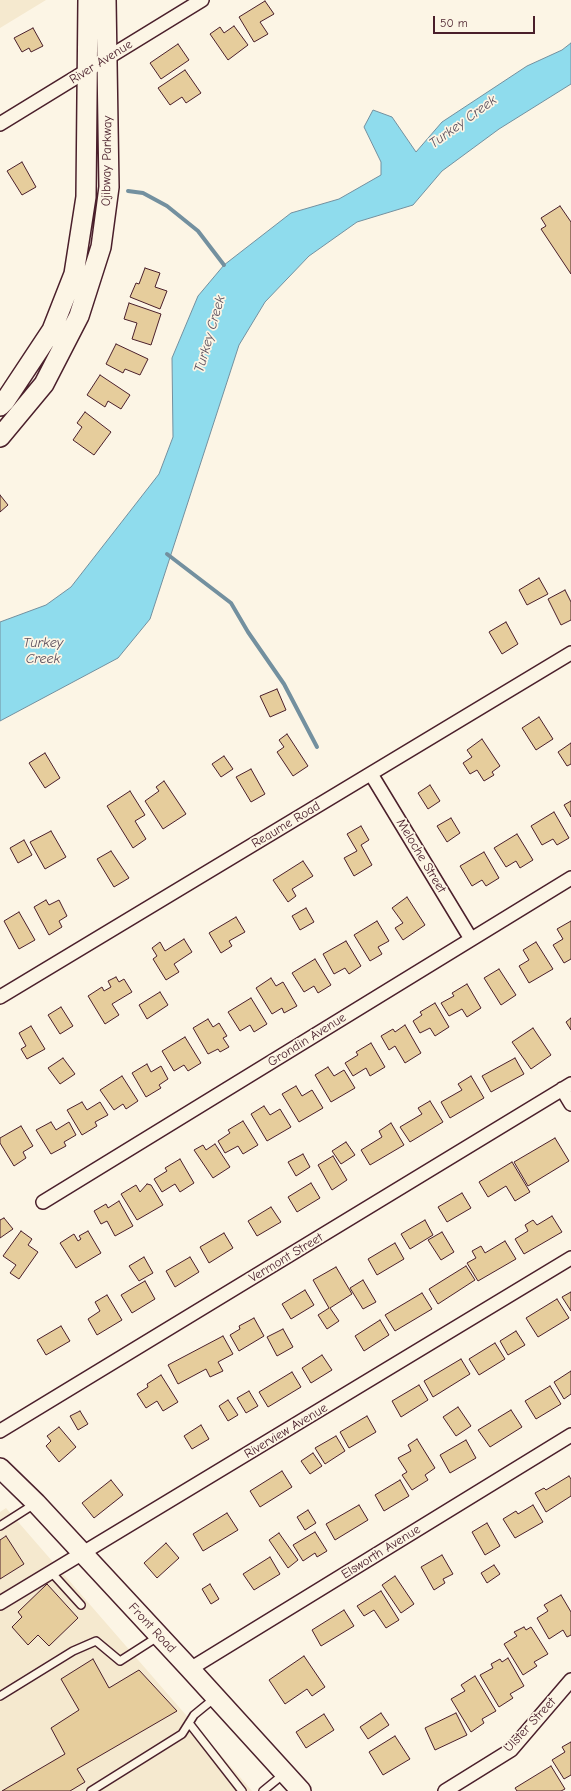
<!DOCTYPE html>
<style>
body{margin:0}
#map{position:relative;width:571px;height:1791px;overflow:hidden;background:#fcf5e5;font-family:"Comic Neue",sans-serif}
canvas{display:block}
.scale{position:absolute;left:433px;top:16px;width:102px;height:18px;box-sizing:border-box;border:2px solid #4a1f2b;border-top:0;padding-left:5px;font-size:12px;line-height:14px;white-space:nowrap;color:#4a1f2b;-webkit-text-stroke:3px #fcf5e5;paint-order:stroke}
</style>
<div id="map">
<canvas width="571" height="1791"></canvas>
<div class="scale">50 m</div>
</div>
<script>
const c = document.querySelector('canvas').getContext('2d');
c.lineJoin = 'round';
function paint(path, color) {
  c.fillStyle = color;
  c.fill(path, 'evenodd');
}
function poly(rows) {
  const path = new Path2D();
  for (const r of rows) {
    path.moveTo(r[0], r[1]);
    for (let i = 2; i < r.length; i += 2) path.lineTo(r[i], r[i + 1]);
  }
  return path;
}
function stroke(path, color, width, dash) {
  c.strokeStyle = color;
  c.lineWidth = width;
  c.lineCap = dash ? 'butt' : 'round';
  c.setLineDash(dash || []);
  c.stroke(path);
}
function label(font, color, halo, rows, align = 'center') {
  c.font = font + ' "Comic Neue",sans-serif';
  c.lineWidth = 3.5;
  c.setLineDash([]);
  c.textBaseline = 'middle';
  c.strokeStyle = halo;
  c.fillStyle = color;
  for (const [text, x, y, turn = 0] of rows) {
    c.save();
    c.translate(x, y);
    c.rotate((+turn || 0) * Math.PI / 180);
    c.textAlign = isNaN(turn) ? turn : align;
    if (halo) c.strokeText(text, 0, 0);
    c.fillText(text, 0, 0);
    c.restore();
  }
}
const built = poly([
 [0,0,46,0,0,28],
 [6,1508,252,1791,0,1791,0,1512]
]);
const water = poly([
 [571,43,571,84,499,129,442,171,413,205,357,222,309,256,265,302,239,345,150,619,118,658,0,721,0,622,46,605,71,587,159,474,173,437,172,358,198,296,224,265,291,213,339,199,381,175,381,162,364,127,373,110,392,117,416,152,442,122,527,66,562,50,571,43]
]);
const stream = poly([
 [128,191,143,193,167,206,198,231,224,265],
 [167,554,231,603,248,632,284,684,317,747]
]);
const building = poly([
 [265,1,274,14,260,22,268,34,254,42,239,17,265,1],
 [234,26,248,45,228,60,210,34,220,27,224,33,234,26],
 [33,28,43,46,31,52,29,48,22,52,14,38,33,28],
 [178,44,189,60,161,79,150,63,178,44],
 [185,70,201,93,186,103,182,97,170,105,158,88,185,70],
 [22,162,36,187,22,195,7,171,22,162],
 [560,206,571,222,571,274,541,229,546,226,541,218,560,206],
 [145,268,160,273,155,287,167,291,160,309,130,297,136,283,139,284,145,268],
 [129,303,161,314,151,345,132,339,137,323,124,319,129,303],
 [116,344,148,359,140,375,125,369,123,373,106,364,116,344],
 [100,375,130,395,121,409,108,401,105,407,87,395,100,375],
 [85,412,111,432,94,455,73,440,82,427,77,423,85,412],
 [0,495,8,505,0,512,0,495],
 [539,578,548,594,527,605,519,590,539,578],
 [565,590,571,602,571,620,561,625,548,599,565,590],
 [506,622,518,644,502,654,489,632,506,622],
 [277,689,286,710,270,717,260,696,277,689],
 [539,717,553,739,536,750,522,728,539,717],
 [287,734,308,766,293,776,277,752,284,747,279,740,287,734],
 [482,739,500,766,492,772,494,775,484,781,477,770,470,774,463,763,472,757,467,750,482,739],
 [571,743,571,764,567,766,558,752,571,743],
 [45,753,60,778,45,788,29,763,45,753],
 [224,756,233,769,221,777,212,764,224,756],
 [251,769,265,794,251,802,236,777,251,769],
 [164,781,186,814,163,829,145,801,159,791,156,787,164,781],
 [430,785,440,801,428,809,418,793,430,785],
 [130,791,145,815,135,821,146,839,133,848,107,806,130,791],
 [571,801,571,817,564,805,571,801],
 [554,812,569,838,557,845,553,839,542,845,531,826,554,812],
 [451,818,460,833,447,842,437,826,451,818],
 [361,826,369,840,361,845,372,865,354,876,344,858,357,851,347,834,361,826],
 [51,831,66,857,45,869,30,842,51,831],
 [517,834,533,860,520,868,516,861,506,867,494,848,517,834],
 [24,840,32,855,18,863,10,848,24,840],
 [111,851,129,878,114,887,97,859,111,851],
 [484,852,499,878,486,886,482,880,472,886,460,866,484,852],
 [303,861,313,876,292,889,296,896,288,902,273,880,303,861],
 [407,897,425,925,403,940,395,928,403,923,392,908,407,897],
 [46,900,49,905,59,900,67,916,59,921,62,927,49,935,34,907,46,900],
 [306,908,314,922,300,930,292,916,306,908],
 [19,912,35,940,19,949,4,921,19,912],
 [236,917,245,932,229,941,232,946,221,953,209,933,236,917],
 [377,921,389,941,378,947,382,954,370,961,354,935,377,921],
 [571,921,571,959,564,963,553,945,563,939,557,929,571,921],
 [184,939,192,952,174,964,179,972,166,980,153,959,157,956,152,948,160,942,165,951,184,939],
 [346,941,361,966,349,974,345,968,334,974,323,954,346,941],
 [536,942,553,969,529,983,519,966,529,960,523,950,536,942],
 [315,959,331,985,318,993,314,986,304,992,292,973,315,959],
 [499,969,516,995,501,1005,484,978,499,969],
 [116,977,119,982,124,979,132,992,112,1004,119,1015,105,1024,88,996,102,987,104,991,111,987,108,981,116,977],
 [271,978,276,986,283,982,297,1006,284,1013,282,1008,272,1014,256,988,271,978],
 [467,984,481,1008,467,1017,462,1009,449,1016,441,1003,454,996,452,993,467,984],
 [160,992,168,1005,147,1019,139,1005,160,992],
 [251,998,267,1024,254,1032,250,1025,240,1031,228,1012,251,998],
 [435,1003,449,1027,435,1036,430,1028,420,1033,413,1021,422,1015,420,1012,435,1003],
 [61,1007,73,1026,60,1034,48,1015,61,1007],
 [571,1018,571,1030,566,1022,571,1018],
 [208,1019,213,1027,219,1023,227,1036,223,1038,229,1047,220,1052,218,1049,208,1054,193,1028,208,1019],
 [405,1025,421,1053,405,1063,395,1046,389,1050,381,1036,393,1029,395,1032,405,1025],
 [31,1026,45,1049,27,1059,21,1049,26,1046,19,1033,31,1026],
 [533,1028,551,1055,531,1069,512,1042,533,1028],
 [185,1037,201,1063,188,1071,184,1065,174,1071,162,1051,185,1037],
 [371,1043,385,1067,370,1076,366,1068,353,1076,345,1063,358,1055,356,1052,371,1043],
 [63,1058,75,1074,60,1084,48,1068,63,1058],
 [515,1058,524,1074,491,1092,482,1076,515,1058],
 [147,1064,151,1072,161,1066,168,1079,159,1085,161,1088,146,1097,132,1073,147,1064],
 [328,1067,334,1076,344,1070,355,1088,331,1102,315,1075,328,1067],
 [122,1076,138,1101,126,1109,123,1104,114,1110,100,1090,122,1076],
 [471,1076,484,1098,450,1118,441,1102,462,1090,458,1084,471,1076],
 [296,1086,302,1096,312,1090,323,1108,299,1122,282,1094,296,1086],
 [430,1101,443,1122,410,1142,400,1127,422,1114,418,1108,430,1101],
 [82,1102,87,1110,100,1102,108,1115,95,1122,97,1126,82,1135,67,1110,82,1102],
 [264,1106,270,1115,280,1109,291,1127,267,1141,251,1114,264,1106],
 [243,1121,258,1145,243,1154,238,1146,225,1153,218,1141,230,1133,228,1130,243,1121],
 [51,1122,56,1130,69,1122,76,1135,64,1142,66,1146,51,1154,36,1130,51,1122],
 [391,1123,404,1145,370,1165,361,1150,382,1137,379,1131,391,1123],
 [21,1126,33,1146,23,1152,26,1158,14,1166,0,1143,0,1138,21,1126],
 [555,1138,569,1161,528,1186,514,1162,555,1138],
 [346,1142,355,1155,341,1164,332,1151,346,1142],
 [215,1144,230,1167,213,1178,194,1150,203,1145,206,1150,215,1144],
 [303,1154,310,1167,296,1176,288,1162,303,1154],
 [333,1156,347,1180,332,1190,318,1165,333,1156],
 [180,1159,194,1183,180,1192,175,1184,162,1192,154,1179,167,1171,165,1168,180,1159],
 [512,1162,530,1192,515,1201,506,1186,488,1197,479,1182,512,1162],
 [311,1183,320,1198,297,1212,288,1197,311,1183],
 [147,1184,151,1185,163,1205,137,1220,121,1194,136,1185,140,1192,147,1184],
 [462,1193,471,1208,447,1222,438,1207,462,1193],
 [119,1201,133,1226,115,1236,107,1221,101,1224,94,1211,106,1204,108,1208,119,1201],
 [271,1207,281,1222,257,1236,248,1221,271,1207],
 [552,1216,562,1232,524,1254,515,1239,528,1231,525,1225,533,1220,537,1225,552,1216],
 [4,1218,13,1229,0,1238,0,1220,4,1218],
 [425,1220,433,1235,410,1249,401,1234,425,1220],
 [21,1231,32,1239,28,1245,38,1252,19,1279,10,1273,16,1265,3,1256,21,1231],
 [88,1231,101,1253,76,1268,60,1243,74,1234,78,1241,81,1239,79,1236,88,1231],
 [442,1232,454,1252,441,1260,428,1240,442,1232],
 [224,1233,233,1248,209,1263,200,1247,224,1233],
 [505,1241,516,1259,478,1281,467,1263,476,1258,472,1251,481,1246,485,1253,505,1241],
 [395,1243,404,1259,377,1275,368,1259,395,1243],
 [144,1257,153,1273,139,1281,129,1266,144,1257],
 [190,1257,199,1272,175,1287,166,1271,190,1257],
 [466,1266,475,1280,438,1304,429,1289,466,1266],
 [336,1267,352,1294,330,1308,339,1321,327,1329,318,1315,329,1308,313,1280,336,1267],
 [363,1280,376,1302,363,1309,350,1288,363,1280],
 [145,1281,155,1299,132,1313,121,1295,145,1281],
 [305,1290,314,1305,291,1319,282,1304,305,1290],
 [571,1292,571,1311,562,1297,571,1292],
 [422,1293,432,1309,395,1331,385,1315,422,1293],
 [107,1295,122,1320,97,1335,88,1319,100,1311,95,1302,107,1295],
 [557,1299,569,1318,538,1337,526,1318,557,1299],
 [254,1318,264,1336,239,1351,230,1335,240,1329,239,1326,254,1318],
 [380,1320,389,1335,364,1351,355,1336,380,1320],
 [61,1326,70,1341,46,1355,37,1340,61,1326],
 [283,1329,293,1347,277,1356,267,1337,283,1329],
 [516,1331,525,1345,508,1355,500,1341,516,1331],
 [223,1336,233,1354,218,1362,223,1371,210,1377,206,1369,178,1384,168,1365,223,1336],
 [495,1343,505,1359,479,1375,469,1359,495,1343],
 [322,1355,332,1370,311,1383,302,1368,322,1355],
 [461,1359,470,1374,433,1397,424,1381,461,1359],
 [571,1371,571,1394,564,1399,554,1382,571,1371],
 [292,1372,301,1387,268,1407,259,1392,292,1372],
 [161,1375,178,1402,163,1411,157,1401,146,1408,137,1394,148,1387,147,1384,161,1375],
 [419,1385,428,1400,401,1417,392,1401,419,1385],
 [550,1386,561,1404,536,1419,525,1401,550,1386],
 [249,1391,258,1406,246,1413,237,1398,249,1391],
 [228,1400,238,1415,228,1421,219,1406,228,1400],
 [458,1407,471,1426,456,1436,443,1417,458,1407],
 [511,1410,522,1427,490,1447,478,1430,511,1410],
 [80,1411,88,1424,78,1430,70,1416,80,1411],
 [367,1416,376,1432,349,1448,340,1432,367,1416],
 [201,1425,209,1439,192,1449,184,1436,201,1425],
 [59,1427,76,1447,59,1462,46,1446,51,1441,47,1436,59,1427],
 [336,1436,345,1451,325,1464,315,1448,336,1436],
 [417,1439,435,1468,425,1475,428,1480,412,1490,402,1475,407,1472,398,1458,411,1451,408,1445,417,1439],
 [466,1440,476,1458,450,1473,440,1455,466,1440],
 [313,1453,322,1466,310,1474,301,1461,313,1453],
 [282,1471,292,1487,260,1507,250,1491,282,1471],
 [569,1476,571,1479,571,1496,546,1512,535,1493,544,1488,546,1490,569,1476],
 [111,1480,123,1495,94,1518,82,1503,111,1480],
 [400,1480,409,1496,384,1511,375,1495,400,1480],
 [359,1505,368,1520,335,1540,326,1524,359,1505],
 [533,1505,543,1522,515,1538,503,1519,516,1511,518,1514,533,1505],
 [308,1510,316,1523,305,1530,297,1517,308,1510],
 [227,1513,238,1530,203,1551,193,1534,227,1513],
 [487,1523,500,1546,485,1555,472,1532,487,1523],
 [315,1532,327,1551,317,1557,315,1553,303,1561,293,1545,315,1532],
 [279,1533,298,1560,288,1568,269,1540,279,1533],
 [6,1536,24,1564,0,1579,0,1540,6,1536],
 [166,1543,179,1558,157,1578,144,1563,166,1543],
 [442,1555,453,1574,443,1579,445,1583,434,1590,421,1567,442,1555],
 [270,1557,280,1574,254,1590,243,1574,270,1557],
 [494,1565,500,1574,487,1583,481,1573,494,1565],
 [395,1576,414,1604,401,1613,382,1585,395,1576],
 [47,1584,78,1618,49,1646,38,1635,28,1645,12,1627,22,1617,18,1612,47,1584],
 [210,1584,219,1599,211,1604,202,1589,210,1584],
 [381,1591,399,1620,386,1628,374,1610,364,1616,357,1606,381,1591],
 [561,1595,571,1612,571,1635,567,1637,563,1630,549,1639,537,1618,548,1611,544,1605,561,1595],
 [344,1610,354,1626,321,1646,312,1630,344,1610],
 [524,1627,526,1630,531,1627,548,1654,534,1662,537,1666,523,1675,504,1644,517,1636,514,1632,524,1627],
 [304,1656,325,1687,312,1696,307,1689,285,1704,269,1680,304,1656],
 [508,1658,524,1686,510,1694,513,1698,499,1707,480,1675,493,1668,491,1664,500,1659,502,1662,508,1658],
 [93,1659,109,1688,139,1670,177,1711,77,1769,85,1782,70,1791,2,1791,65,1754,51,1728,79,1710,61,1679,93,1659],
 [475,1676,496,1711,482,1719,484,1723,471,1732,451,1699,465,1691,461,1685,475,1676],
 [381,1713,389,1725,368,1739,360,1727,381,1713],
 [456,1713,467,1735,435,1750,425,1728,456,1713],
 [324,1714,334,1730,306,1748,296,1732,324,1714],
 [395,1736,410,1759,383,1775,369,1752,395,1736],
 [571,1742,571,1775,564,1779,552,1760,565,1752,562,1747,571,1742],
 [551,1766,565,1789,561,1791,517,1791,515,1788,551,1766]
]);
const service = poly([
 [0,1526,36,1503],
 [51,1572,81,1605],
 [0,1696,73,1651,96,1641,120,1661,159,1636],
 [189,1723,242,1791],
 [91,1791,182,1734,194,1715,216,1697],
 [263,1791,285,1773]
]);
const minor = poly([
 [0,124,202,0],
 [371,774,471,939],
 [0,997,571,653],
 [562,1089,571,1104],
 [43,1202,571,878],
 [0,1431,571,1084],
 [0,1603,571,1258],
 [190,1669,571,1435],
 [445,1791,511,1750,571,1680]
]);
const secondary = poly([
 [0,406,5,401,52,330,74,274,86,197,88,0],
 [0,437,44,384,79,316,101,247,109,187,106,0],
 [0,1468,36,1503,190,1669,301,1791]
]);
const streetNames = [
 ["River Avenue",101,62,-32],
 ["Ojibway Parkway",107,161,-89],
 ["Reaume Road",286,825,-31],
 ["Meloche Street",421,856,59],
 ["Grondin Avenue",307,1040,-32],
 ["Vermont Street",286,1258,-31],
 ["Riverview Avenue",286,1431,-31],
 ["Elsworth Avenue",381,1552,-32],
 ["Front Road",152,1628,47],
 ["Ulster Street",530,1725,-47]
];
const waterNames = [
 ["Turkey Creek",463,122,-36],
 ["Turkey Creek",210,334,-74],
 ["Turkey",43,643],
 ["Creek",43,659]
];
paint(built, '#f5e9cf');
paint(water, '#8fdced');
stroke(water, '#73909f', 1);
stroke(stream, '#73909f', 4);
paint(building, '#e6cd9c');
stroke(building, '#4a1f2b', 1);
stroke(service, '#4a1f2b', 10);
stroke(minor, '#4a1f2b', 16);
stroke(secondary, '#4a1f2b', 22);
stroke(service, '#fcf5e5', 7);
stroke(minor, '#fcf5e5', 13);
stroke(secondary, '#fcf5e5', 19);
label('13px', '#4a1f2b', '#fcf5e5', streetNames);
label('italic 14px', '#5b4e5c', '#fcf5e5', waterNames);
</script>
